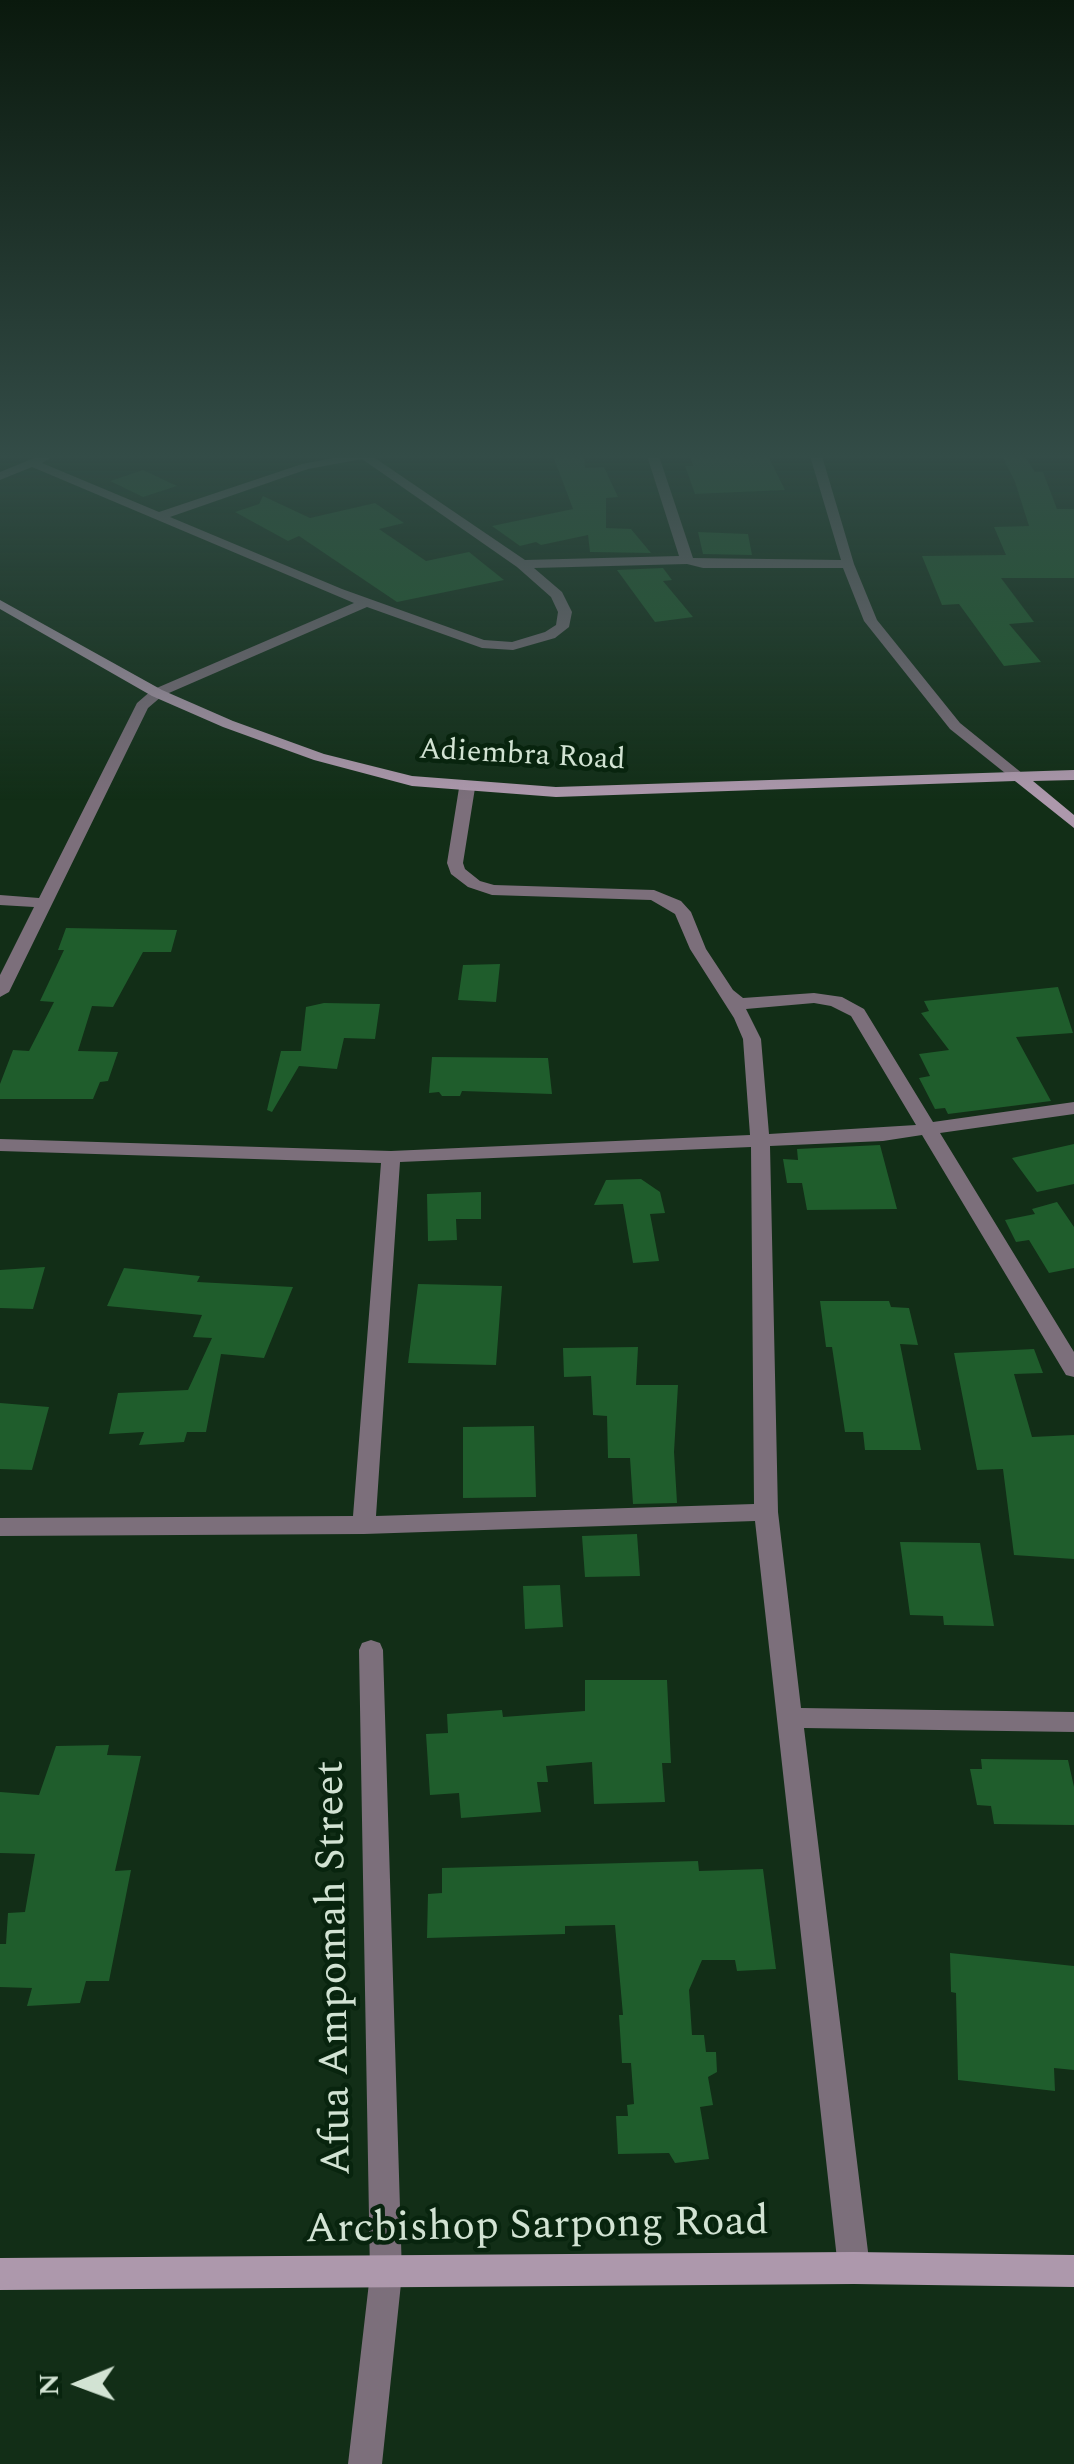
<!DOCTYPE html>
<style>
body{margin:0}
#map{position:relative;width:1074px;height:2464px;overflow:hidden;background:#122e17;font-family:Spectral,serif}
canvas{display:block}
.north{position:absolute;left:30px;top:2334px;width:100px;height:100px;-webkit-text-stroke:8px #08240e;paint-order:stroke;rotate:269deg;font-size:28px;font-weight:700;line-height:40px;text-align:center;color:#d2e3d3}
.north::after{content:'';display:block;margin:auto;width:35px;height:45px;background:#d2e3d3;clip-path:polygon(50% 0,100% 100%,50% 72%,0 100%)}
</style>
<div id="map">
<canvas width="1074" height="2464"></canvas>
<div class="north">N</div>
</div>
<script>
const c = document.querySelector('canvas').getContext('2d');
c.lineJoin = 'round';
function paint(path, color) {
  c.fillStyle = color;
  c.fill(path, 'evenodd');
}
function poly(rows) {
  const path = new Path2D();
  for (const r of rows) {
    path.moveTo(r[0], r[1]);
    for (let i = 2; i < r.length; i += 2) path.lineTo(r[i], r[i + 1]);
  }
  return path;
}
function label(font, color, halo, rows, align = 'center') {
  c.font = font + ' Spectral,serif';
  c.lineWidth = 9;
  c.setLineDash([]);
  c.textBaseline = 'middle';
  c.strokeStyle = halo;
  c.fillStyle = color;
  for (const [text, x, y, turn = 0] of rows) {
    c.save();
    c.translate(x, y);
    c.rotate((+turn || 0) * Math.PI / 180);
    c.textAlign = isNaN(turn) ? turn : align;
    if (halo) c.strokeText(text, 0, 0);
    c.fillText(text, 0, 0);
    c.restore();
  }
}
const building = poly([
 [553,456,584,456,585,468,604,467,618,497,606,498,606,528,631,529,651,553,590,552,588,535,541,545,536,542,520,546,492,526,573,509],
 [690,456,768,456,785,490,695,494,685,466,693,466],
 [1025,457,1035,472,1043,472,1057,509,1074,509,1074,578,1001,578,1034,622,1009,624,1041,662,1004,666,959,604,942,605,922,556,1006,555,994,527,1029,526,1015,482,1003,458],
 [143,470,177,486,143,497,110,481],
 [263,496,310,518,375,503,404,523,379,529,426,561,469,552,504,580,397,602,299,536,288,541,235,512,259,504],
 [698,532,748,534,752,555,703,554],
 [663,568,672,580,663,581,693,617,655,622,617,570],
 [66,928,177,930,171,952,143,952,113,1007,92,1006,78,1051,118,1052,108,1081,100,1082,93,1099,0,1099,0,1084,13,1050,29,1051,54,1002,40,1001,64,950,58,950],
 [500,964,496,1002,458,1000,463,965],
 [1058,987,1073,1033,1016,1037,1051,1101,948,1114,945,1108,935,1109,919,1078,930,1076,919,1054,949,1050,921,1013,929,1011,924,1001],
 [324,1003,380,1004,375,1039,344,1038,337,1069,299,1066,272,1112,267,1110,281,1051,301,1051,306,1007],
 [432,1057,548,1058,552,1094,462,1091,460,1096,442,1096,439,1092,429,1093],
 [1074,1144,1074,1184,1037,1192,1012,1158],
 [880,1145,897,1209,807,1210,802,1183,787,1183,783,1159,798,1160,797,1149],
 [641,1179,660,1192,665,1213,650,1214,659,1261,633,1263,623,1204,594,1205,606,1180],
 [481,1192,481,1219,456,1219,457,1240,428,1241,427,1194],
 [1057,1202,1074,1227,1074,1268,1049,1273,1029,1240,1016,1242,1005,1220,1035,1214,1032,1209],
 [45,1267,33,1309,0,1308,0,1270],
 [124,1268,200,1276,197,1282,293,1287,264,1358,221,1354,206,1432,187,1432,184,1442,139,1445,144,1432,109,1434,118,1393,188,1390,212,1338,193,1337,202,1315,107,1306],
 [418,1284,502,1286,496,1365,408,1363],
 [820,1301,889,1301,891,1307,909,1308,918,1345,900,1344,921,1450,865,1450,863,1432,845,1432,832,1347,826,1347],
 [638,1347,636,1385,678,1385,674,1452,677,1503,633,1504,630,1458,608,1458,607,1416,593,1415,591,1376,564,1377,563,1348],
 [1034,1349,1043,1373,1014,1374,1032,1437,1074,1435,1074,1559,1014,1555,1003,1469,977,1470,954,1353],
 [0,1403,49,1407,32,1470,0,1469],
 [534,1426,536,1497,463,1498,463,1427],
 [637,1534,640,1576,585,1577,582,1536],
 [900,1542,980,1543,994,1626,944,1625,943,1616,910,1615],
 [560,1585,563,1627,525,1629,523,1586],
 [585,1680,667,1680,671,1763,662,1763,665,1802,594,1804,592,1762,546,1766,548,1782,537,1782,541,1812,461,1818,459,1793,430,1795,426,1734,448,1733,447,1714,502,1710,503,1717,585,1711],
 [109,1745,107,1755,141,1756,115,1871,131,1870,109,1981,86,1981,80,2003,27,2006,32,1988,0,1987,0,1944,6,1944,8,1913,25,1912,35,1854,0,1853,0,1792,39,1795,56,1746],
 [981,1759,1068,1760,1074,1787,1074,1825,994,1824,991,1806,977,1805,970,1769,982,1769],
 [698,1861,699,1871,763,1869,776,1969,737,1971,735,1960,702,1960,689,1990,692,2035,704,2035,706,2052,716,2052,717,2072,708,2077,713,2105,700,2107,709,2159,675,2163,669,2153,618,2154,616,2116,628,2116,627,2105,634,2104,631,2063,622,2063,619,2015,623,2015,615,1925,565,1926,565,1934,427,1938,428,1894,442,1893,442,1868],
 [950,1953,1074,1966,1074,2070,1054,2068,1055,2091,958,2080,956,1993,951,1992]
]);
const street = poly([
 [39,456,50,458,42,463,159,512,302,464,343,456,372,456,525,560,679,556,647,456,659,456,693,558,841,560,810,456,822,456,854,564,877,620,960,723,1028,778,1020,783,1015,781,950,729,864,621,843,568,703,568,687,564,534,568,562,592,572,612,569,627,555,638,513,650,482,648,367,607,162,696,148,708,9,992,0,997,0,975,34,907,0,905,0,895,39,898,137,703,152,690,354,603,32,467,0,480,0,472,39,456],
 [362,459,517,567,551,597,558,612,556,625,545,632,512,642,484,640,342,589,170,517,308,469,362,459],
 [467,783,475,788,463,863,465,869,480,881,494,885,654,890,681,901,691,912,706,949,733,990,743,998,814,993,842,997,864,1009,933,1122,1074,1102,1074,1114,940,1133,1074,1352,1074,1377,1066,1375,922,1135,883,1141,770,1146,778,1512,801,1708,1074,1712,1074,1732,804,1728,870,2268,865,2279,854,2284,843,2279,838,2268,755,1521,364,1534,0,1536,0,1518,353,1516,381,1163,0,1151,0,1139,391,1151,750,1135,743,1039,734,1018,690,949,675,914,651,900,492,895,468,887,451,874,447,863,459,788,467,783],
 [814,1003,831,1006,851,1016,916,1125,769,1134,761,1039,746,1009,814,1003],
 [751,1147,754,1504,376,1516,400,1162,751,1147],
 [371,1640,380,1643,383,1650,402,2274,382,2464,348,2464,370,2274,359,1650,362,1643,371,1640]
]);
const secondary = poly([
 [0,600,162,690,233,721,324,754,412,776,556,787,1074,770,1074,780,1033,781,1074,815,1074,828,1015,781,556,797,412,786,314,760,223,727,152,696,0,609,0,600],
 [854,2252,1074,2255,1074,2287,854,2284,0,2290,0,2258,854,2252]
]);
const farStreetnames = [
 ["Adiembra Road",522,757,3]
];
const nearStreetnames = [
 ["Afua Ampomah Street",337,1968,-91],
 ["Arcbishop Sarpong Road",537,2229,-1]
];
paint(building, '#1f5d2c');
paint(street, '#7c6f7b');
paint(secondary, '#ad98ac');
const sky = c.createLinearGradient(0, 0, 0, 801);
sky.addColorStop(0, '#0a190d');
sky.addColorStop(0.57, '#334c47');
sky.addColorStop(1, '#334c4700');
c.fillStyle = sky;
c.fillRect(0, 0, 1074, 801);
label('30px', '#d2e3d3', '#08240e', farStreetnames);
label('42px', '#d2e3d3', '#08240e', nearStreetnames);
</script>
